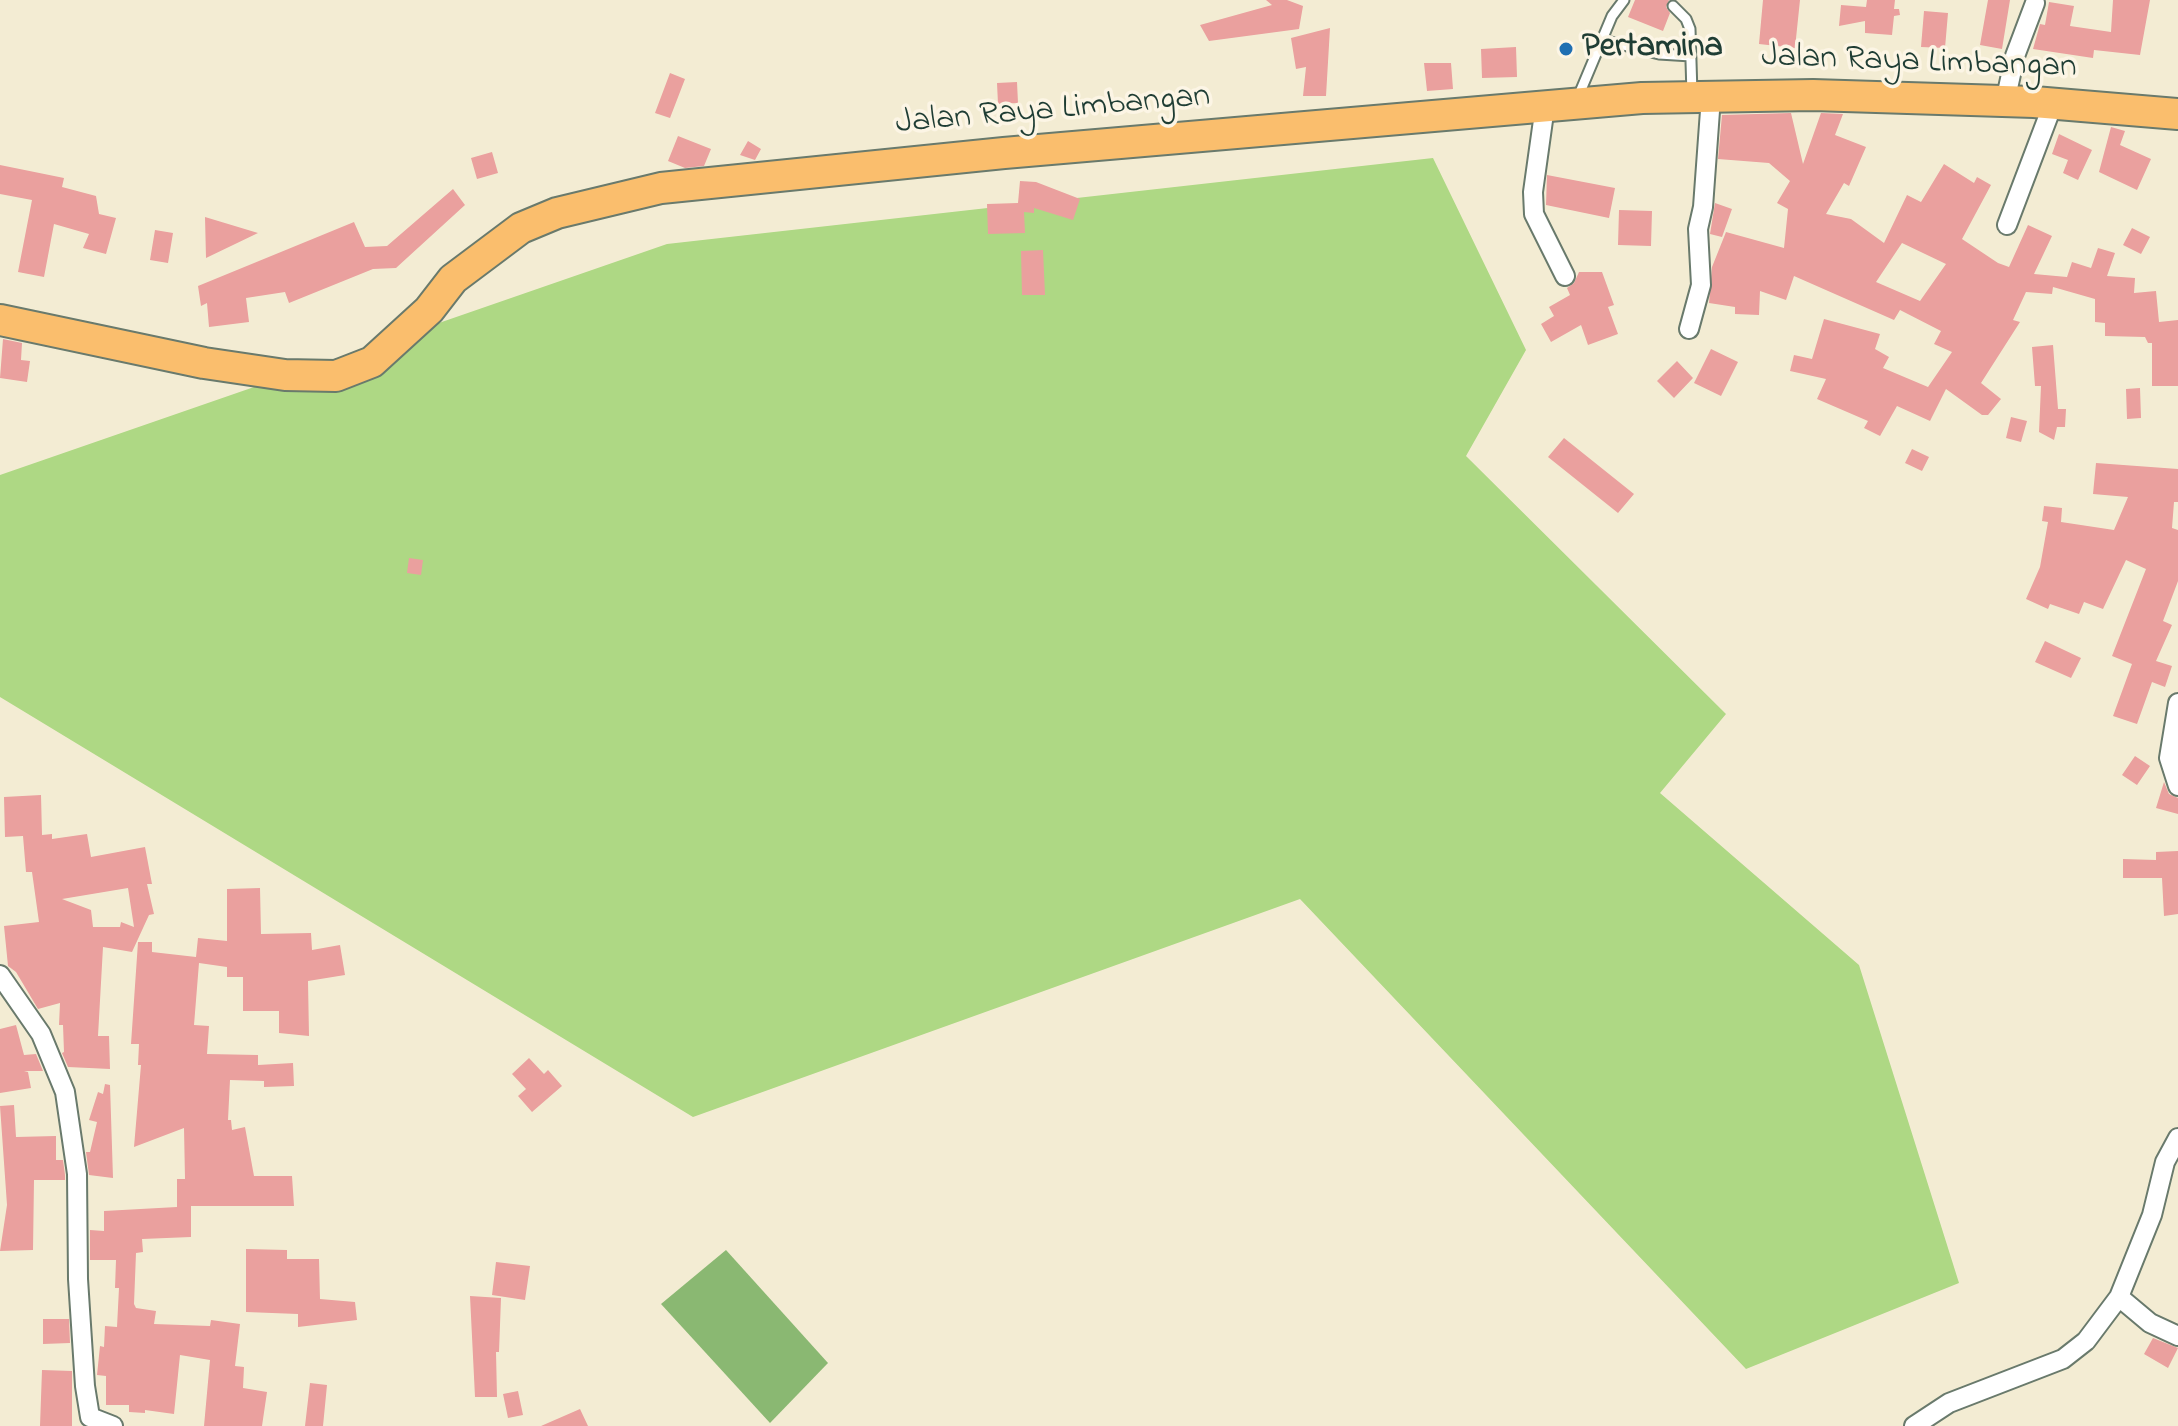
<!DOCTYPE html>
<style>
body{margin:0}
canvas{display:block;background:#f3ecd3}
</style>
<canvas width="2178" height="1426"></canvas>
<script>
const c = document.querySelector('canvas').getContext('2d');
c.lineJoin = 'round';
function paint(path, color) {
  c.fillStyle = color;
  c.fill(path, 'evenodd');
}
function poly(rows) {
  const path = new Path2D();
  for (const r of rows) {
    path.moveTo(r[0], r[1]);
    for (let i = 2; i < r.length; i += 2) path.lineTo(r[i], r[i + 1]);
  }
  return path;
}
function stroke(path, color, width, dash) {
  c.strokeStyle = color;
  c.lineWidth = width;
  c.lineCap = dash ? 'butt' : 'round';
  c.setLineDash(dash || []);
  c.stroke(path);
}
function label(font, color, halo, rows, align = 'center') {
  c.font = font + ' "Indie Flower",sans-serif';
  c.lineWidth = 7;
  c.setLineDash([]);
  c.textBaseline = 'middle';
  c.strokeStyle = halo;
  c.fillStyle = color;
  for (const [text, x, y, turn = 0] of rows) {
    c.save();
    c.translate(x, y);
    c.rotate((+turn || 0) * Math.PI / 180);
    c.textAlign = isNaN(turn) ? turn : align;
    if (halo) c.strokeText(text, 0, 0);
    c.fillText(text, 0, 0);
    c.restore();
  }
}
const green = poly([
 [1433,158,1526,350,1466,456,1726,714,1660,793,1859,965,1959,1283,1746,1369,1300,899,693,1117,0,697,0,475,667,244]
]);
const forest = poly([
 [726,1250,828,1363,770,1423,661,1304]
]);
const building = poly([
 [1266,0,1287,0,1303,6,1299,29,1209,41,1200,25,1272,5],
 [1635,0,1669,0,1666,7,1670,13,1663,31,1628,17],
 [1763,0,1800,0,1795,48,1759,44],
 [1867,0,1895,0,1894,9,1899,9,1900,15,1894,16,1892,35,1865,33,1865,21,1839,26,1841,5,1866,7],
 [1988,0,2010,0,2002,49,1980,45],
 [2113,0,2150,0,2140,55,2094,50,2093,58,2033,49,2040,24,2045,25,2049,2,2074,6,2070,26,2111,32],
 [1924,11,1948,13,1945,48,1921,47],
 [1330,28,1326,96,1303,96,1306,67,1296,69,1291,38],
 [1516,47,1517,77,1482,78,1481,49],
 [1424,63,1451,63,1453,89,1427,91],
 [670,73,685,79,670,118,655,113],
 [1017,82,1018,103,998,104,997,83],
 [1791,113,1803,164,1821,113,1843,114,1835,135,1866,147,1849,186,1844,183,1826,214,1851,219,1884,243,1907,195,1921,202,1944,164,1974,183,1977,177,1991,185,1962,239,1998,263,2009,267,2028,225,2052,236,2034,274,2067,277,2072,262,2091,268,2098,248,2115,253,2107,276,2135,278,2134,293,2156,291,2159,322,2178,320,2178,386,2152,386,2152,343,2148,343,2145,337,2105,336,2105,323,2095,322,2095,299,2053,287,2052,294,2026,292,2013,320,2020,322,1981,383,2001,399,1988,415,1982,415,1946,389,1930,421,1897,406,1880,436,1864,428,1868,421,1817,399,1826,379,1790,371,1794,355,1812,359,1824,319,1880,334,1875,349,1889,357,1883,368,1928,387,1952,352,1934,344,1941,331,1900,310,1894,320,1794,276,1786,300,1760,291,1759,315,1735,314,1735,307,1709,303,1712,267,1726,232,1784,248,1788,209,1777,203,1790,181,1769,163,1718,159,1722,115],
 [1902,243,1946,264,1920,301,1876,282],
 [2111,127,2125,131,2120,145,2151,159,2137,190,2099,172],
 [2059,134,2092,150,2078,180,2063,173,2068,160,2052,154],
 [678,136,711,149,704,166,685,168,668,161],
 [748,141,761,149,755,160,740,155],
 [492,152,498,173,477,179,471,158],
 [0,165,64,178,62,187,96,196,99,214,116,218,106,254,83,248,89,234,54,224,44,277,18,272,32,200,0,194],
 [1547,175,1615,188,1609,218,1546,205],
 [1020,181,1036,182,1080,199,1073,220,1034,208,1034,213,1024,212,1025,233,988,234,987,204,1018,203],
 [453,189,465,205,396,268,373,269,289,303,285,292,246,298,249,322,209,327,207,303,201,306,198,286,354,222,365,247,387,246],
 [1715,203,1732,209,1722,237,1710,234],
 [1619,210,1652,211,1651,246,1618,245],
 [205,217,258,233,206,258],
 [2132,228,2150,237,2141,254,2123,245],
 [155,230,173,233,168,263,150,260],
 [1043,250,1045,295,1022,295,1021,251],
 [1579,272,1602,272,1614,305,1608,307,1618,334,1588,345,1581,325,1551,342,1541,324,1554,316,1549,307,1570,295,1567,288,1574,283],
 [3,339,22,343,21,360,30,361,27,382,0,378],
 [2053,345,2058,409,2066,409,2065,427,2057,427,2054,440,2039,432,2041,386,2035,386,2032,347],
 [1711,349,1738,362,1721,396,1694,383],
 [1677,361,1693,378,1674,398,1657,381],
 [2140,388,2141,418,2127,419,2126,389],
 [2011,417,2027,421,2021,442,2006,438],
 [1564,438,1634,494,1618,513,1548,457],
 [1912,449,1929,457,1922,471,1905,463],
 [2096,463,2178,469,2178,502,2174,502,2172,528,2178,530,2178,581,2163,621,2172,625,2156,661,2172,666,2165,687,2152,682,2137,724,2113,716,2132,664,2112,656,2146,569,2126,560,2103,609,2084,602,2079,614,2050,604,2048,609,2026,599,2040,567,2048,522,2042,521,2044,506,2062,508,2061,522,2114,530,2128,497,2093,494],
 [409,558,423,560,421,575,407,573],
 [2045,641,2081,658,2071,678,2035,662],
 [2135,756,2150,766,2137,785,2122,775],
 [2164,782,2169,794,2178,798,2178,814,2156,808],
 [41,795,42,835,52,834,52,839,87,834,91,857,145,847,152,884,147,884,154,914,149,915,132,952,103,947,98,1036,109,1036,110,1069,68,1067,62,1053,64,1052,63,1025,59,1025,60,1003,38,1009,16,972,8,966,4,926,39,922,32,872,26,872,23,836,5,837,4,797],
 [128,888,134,927,121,922,120,927,93,927,91,910,62,899],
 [2178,851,2178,914,2164,916,2162,878,2123,878,2123,859,2156,860,2156,852],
 [260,888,261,934,311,933,312,950,340,945,345,975,308,981,309,1036,279,1033,279,1011,243,1011,243,977,227,977,227,967,199,963,194,1025,209,1026,207,1054,258,1055,258,1065,293,1063,294,1086,264,1087,264,1081,230,1080,228,1120,231,1120,232,1130,245,1127,254,1176,292,1176,294,1206,191,1206,191,1237,142,1239,143,1252,136,1253,134,1304,136,1308,156,1311,154,1324,210,1326,211,1320,240,1324,235,1366,244,1367,243,1388,267,1392,262,1426,204,1426,210,1360,180,1355,174,1414,145,1410,145,1413,129,1412,129,1405,106,1405,106,1376,97,1375,100,1346,104,1347,105,1326,117,1327,119,1288,115,1288,116,1260,90,1260,90,1230,104,1231,104,1211,177,1207,177,1179,185,1179,184,1128,134,1147,141,1065,138,1065,139,1044,131,1044,138,942,152,942,152,952,196,957,198,938,227,941,227,889],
 [16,1025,24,1055,36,1054,43,1071,24,1071,28,1072,31,1088,0,1093,0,1029],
 [529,1058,544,1074,548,1070,562,1086,532,1112,518,1096,526,1089,512,1074],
 [105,1084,110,1085,113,1178,89,1175,86,1152,90,1152,97,1122,89,1120,98,1092,103,1094],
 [14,1105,16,1137,56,1136,56,1160,63,1160,65,1175,65,1180,34,1180,33,1250,0,1251,7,1205,0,1106],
 [246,1249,287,1250,287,1259,319,1259,320,1299,355,1302,357,1320,298,1327,298,1314,246,1312],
 [496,1262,530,1266,525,1300,492,1295],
 [470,1296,501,1298,499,1352,496,1352,497,1397,475,1397],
 [43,1319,69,1319,70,1343,43,1344],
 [2153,1338,2178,1348,2168,1368,2144,1354],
 [42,1370,72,1371,72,1426,40,1426],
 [310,1383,327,1385,323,1426,305,1426],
 [518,1391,523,1415,508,1418,503,1394],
 [580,1409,588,1426,541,1426]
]);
const service = poly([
 [1673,6,1686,19,1690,29,1692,94],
 [1603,40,1659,54,1691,56],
 [1578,97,1612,16,1624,0]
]);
const minor = poly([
 [2005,102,2015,56,2035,3],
 [1545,106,1533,192,1534,214,1565,276],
 [2007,225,2053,104],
 [1689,329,1701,285,1698,229,1703,207,1711,97],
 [2178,703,2169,758,2178,786],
 [0,975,41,1034,65,1092,77,1174,78,1279,85,1386,90,1417,113,1426],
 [2119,1297,2150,1323,2178,1336],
 [1914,1426,1949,1403,2063,1359,2086,1341,2119,1297,2152,1215,2165,1162,2178,1138]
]);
const trunk = poly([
 [0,320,204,363,285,375,336,376,372,362,429,310,453,279,521,228,557,213,661,188,1004,153,1642,98,1813,95,2034,102,2178,114]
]);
const markers = [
 [1566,49,8,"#1f6fb2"]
];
const poiNames = [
 ["Pertamina",1582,49]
];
const streetNames = [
 ["Jalan Raya Limbangan",1919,64,2],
 ["Jalan Raya Limbangan",1053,112,-5]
];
paint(green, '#aed884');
paint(forest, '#8ab872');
paint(building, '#eaa09e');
stroke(service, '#697a6c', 13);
stroke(minor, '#697a6c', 22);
stroke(trunk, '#697a6c', 34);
stroke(service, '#fff', 9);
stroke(minor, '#fff', 18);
stroke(trunk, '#fabe6d', 30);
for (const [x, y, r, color] of markers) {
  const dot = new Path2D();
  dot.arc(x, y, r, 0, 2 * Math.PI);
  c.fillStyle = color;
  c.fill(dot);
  stroke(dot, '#fcf5e5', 3);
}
label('bold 34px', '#1f3d34', '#fcf5e5', poiNames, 'left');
label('34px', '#1f3d34', '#fcf5e5', streetNames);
</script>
